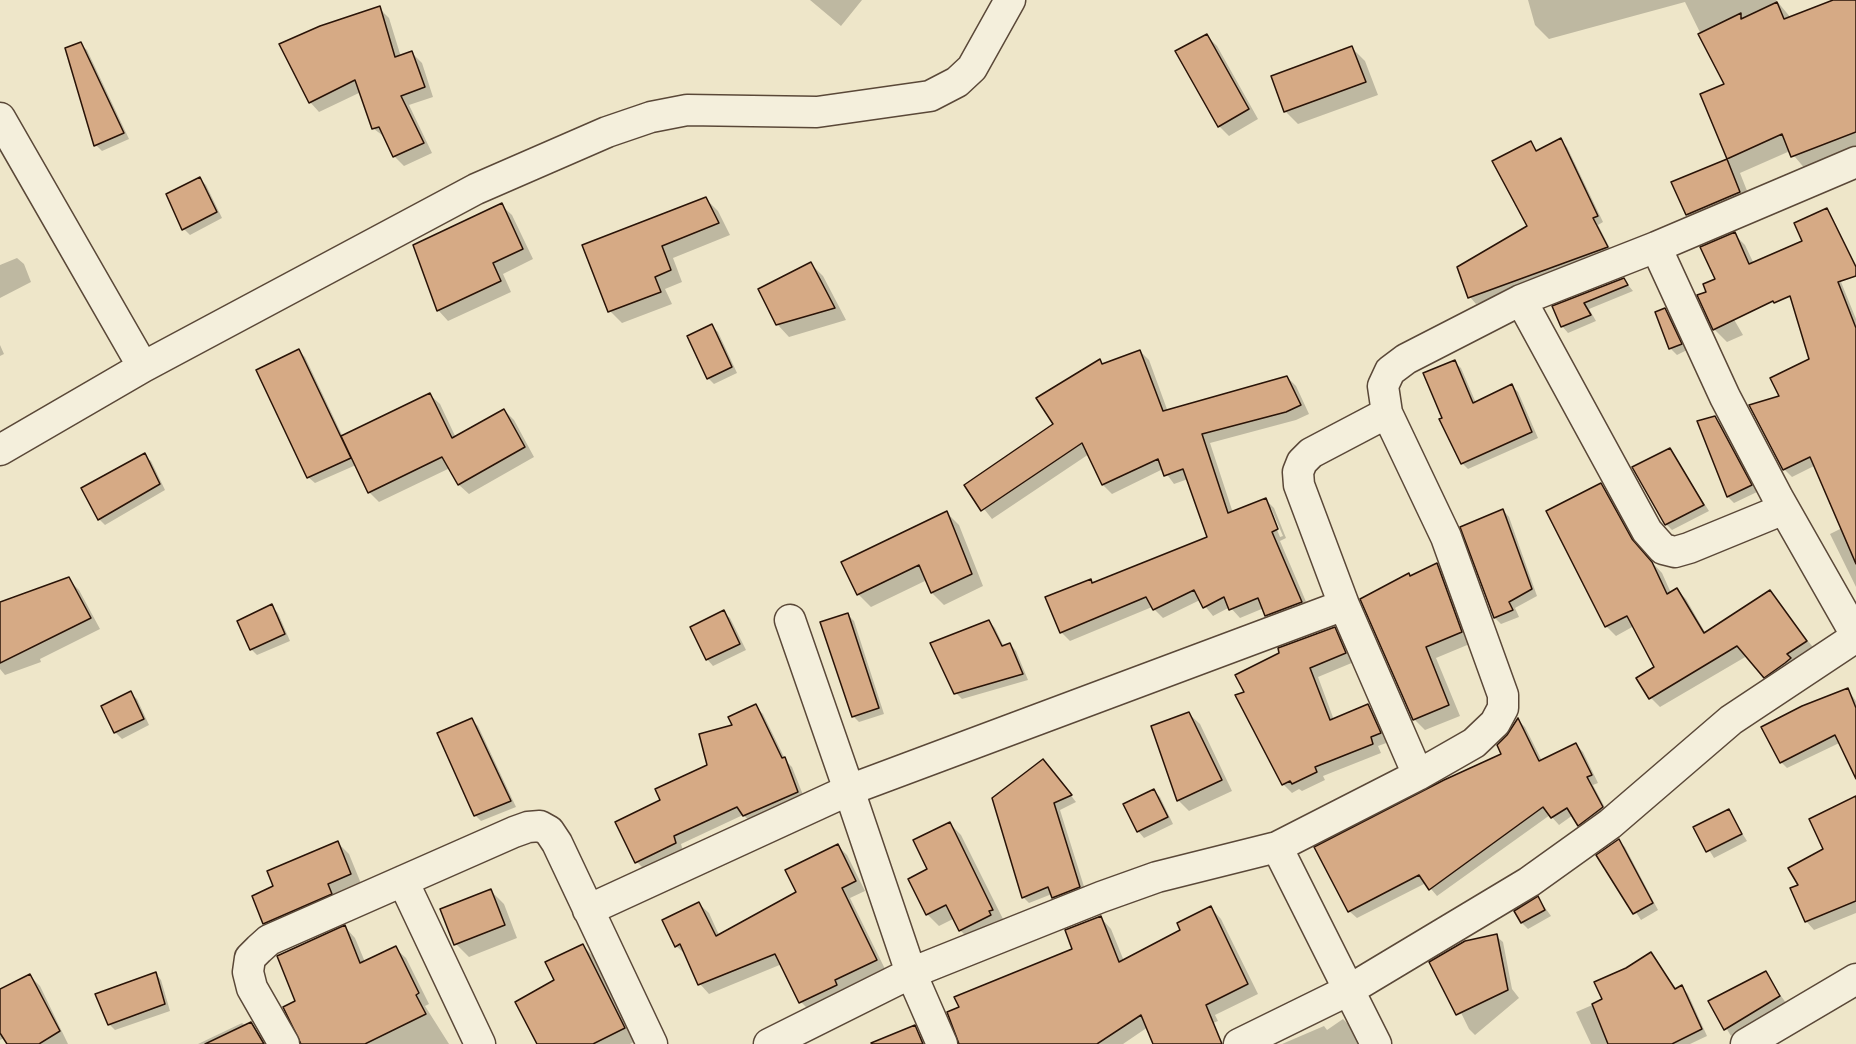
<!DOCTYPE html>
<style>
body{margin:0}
canvas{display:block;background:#eee6c9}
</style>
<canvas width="1856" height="1044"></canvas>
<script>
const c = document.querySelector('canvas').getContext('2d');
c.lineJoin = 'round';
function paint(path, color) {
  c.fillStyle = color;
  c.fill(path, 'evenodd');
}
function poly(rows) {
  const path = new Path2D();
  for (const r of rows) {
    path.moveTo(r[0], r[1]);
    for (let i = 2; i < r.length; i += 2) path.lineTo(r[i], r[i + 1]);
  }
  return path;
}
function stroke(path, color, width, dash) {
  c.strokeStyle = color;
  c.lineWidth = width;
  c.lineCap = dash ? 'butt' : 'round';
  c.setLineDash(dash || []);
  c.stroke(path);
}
const shadow = poly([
 [810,0,862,0,841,26],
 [1528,0,1776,0,1791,18,1837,0,1856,0,1856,152,1806,170,1790,151,1740,173,1753,206,1702,229,1688,214,1673,183,1729,160,1702,95,1726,85,1685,2,1549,39,1535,25],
 [379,8,389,18,401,57,412,53,422,63,433,97,409,105,432,153,404,166,394,156,386,138,374,129,361,92,319,112,310,102],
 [1207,36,1217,46,1258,119,1229,136,1219,126],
 [80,44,87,50,129,139,102,151,96,145],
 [1352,48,1365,61,1378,95,1298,124,1285,111],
 [1560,140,1567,147,1603,222,1598,225,1613,254,1476,304,1470,297,1529,227,1530,143,1538,151],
 [200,179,206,185,222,218,190,235,184,229],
 [706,199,718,211,730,235,673,258,682,282,665,289,672,304,622,323,610,311,584,246],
 [501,205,512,215,533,259,503,274,511,292,448,321,438,310],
 [1734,234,1745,245,1754,264,1731,299],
 [17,258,24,264,31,282,0,298,0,265],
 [811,264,823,276,846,320,789,337,777,324],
 [1839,277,1856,319,1856,587,1830,534,1842,528,1816,465,1792,477,1784,469,1781,397,1811,360],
 [1624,280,1633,291,1589,309,1596,321,1568,333,1562,326,1554,307],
 [1725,304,1743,335,1727,342,1714,329],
 [1665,309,1671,316,1687,350,1677,355,1671,349,1657,313],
 [712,326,718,332,737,373,714,384,708,378],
 [0,345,4,354,0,356],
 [299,351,305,357,343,437,430,395,440,404,456,438,504,410,514,420,534,457,469,494,459,485,450,468,379,502,369,492,356,465,315,483,308,477],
 [1140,351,1149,360,1168,412,1287,377,1296,386,1309,414,1296,420,1210,443,1233,513,1265,499,1274,508,1286,538,1280,541,1310,611,1276,624,1264,608,1240,618,1230,607,1213,616,1200,600,1163,618,1152,607,1070,641,1061,632,1090,581,1094,584,1208,538,1188,479,1174,484,1163,469,1112,494,1103,485,1089,454,992,519,966,486,1055,424,1099,361,1104,365],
 [1268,508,1271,508,1283,536,1280,537],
 [1454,362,1461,368,1476,403,1512,386,1518,392,1538,438,1468,469,1462,463,1444,418],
 [1715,418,1721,424,1757,492,1734,503,1728,497,1699,422],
 [1670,450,1709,511,1672,530,1666,524],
 [144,455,151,461,165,490,105,525,99,519],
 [1601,485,1611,495,1641,551,1662,573,1671,593,1677,590,1686,599,1706,634,1769,592,1816,651,1774,686,1747,656,1660,707,1651,698,1656,667,1634,626,1616,636,1606,626],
 [1503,510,1509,517,1537,596,1515,608,1519,617,1501,624,1495,618],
 [947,513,959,525,983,586,944,605,932,593,927,580,871,607,858,594,843,563],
 [1437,565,1448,576,1472,643,1436,658,1460,716,1425,730,1414,719,1410,577],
 [68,579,79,590,100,629,40,659,41,662,5,675,0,669,0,603],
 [271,606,278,613,290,641,257,655,251,649],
 [723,612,730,618,746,650,713,666,707,659,692,627],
 [848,615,854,621,884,714,859,722,853,716],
 [989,621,995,628,1004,647,1010,644,1016,651,1028,680,962,699,956,693],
 [1334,629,1343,637,1354,662,1318,677,1334,720,1368,706,1377,715,1389,742,1378,746,1381,753,1323,776,1325,780,1302,791,1299,789,1292,793,1283,784,1246,693],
 [1848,690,1856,701,1856,735,1787,768,1781,762],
 [130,693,137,699,149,725,122,739,116,733,103,706],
 [755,706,763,714,786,761,792,767,805,800,752,823,743,815,681,844,683,851,645,870,637,862,617,823,662,800,709,766],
 [1189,714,1200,724,1232,791,1189,811,1179,801,1153,727],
 [471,719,478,726,516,807,481,821,475,815],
 [1518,720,1525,727,1542,761,1576,744,1583,752,1598,783,1593,785,1609,815,1587,832,1573,815,1559,825,1550,815,1437,896,1426,883,1357,918,1349,911,1503,755,1508,736],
 [1049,767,1076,802,1060,810,1086,893,1060,903,1052,894,1029,903,1023,897],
 [1154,791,1160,797,1173,824,1144,838,1138,831],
 [1856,798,1856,913,1814,930,1806,921,1800,886],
 [1728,811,1747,841,1714,858,1695,827],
 [950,824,961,835,1004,921,972,942,960,930,955,918,939,926,927,914,929,870],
 [1619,841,1625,847,1658,910,1641,920,1598,855],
 [338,843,349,854,362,886,276,934,265,923,275,886],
 [838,846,847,855,865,891,850,898,885,969,843,990,845,994,810,1011,801,1002,782,964,709,994,700,984,686,955,676,946,699,904,709,913,719,935,798,893],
 [491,891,504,904,517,938,469,957,456,944,442,910],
 [1538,898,1551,916,1528,929,1522,923],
 [1211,908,1221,919,1258,994,1215,1015,1218,1021,1163,1044,1148,1027,1123,1044,967,1044,1074,950,1101,918,1111,929,1124,961,1182,931],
 [345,927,355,938,365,962,395,948,406,958,429,1004,425,1006,449,1044,303,1044,297,1002],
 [1496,936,1503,942,1512,989,1519,998,1475,1035,1469,1029,1435,960],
 [582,945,593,956,636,1041,630,1044,542,1044,556,981],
 [1651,954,1677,990,1682,987,1688,994,1707,1036,1690,1044,1591,1044,1576,1012,1604,1000,1627,969],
 [155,973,161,980,170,1011,115,1030,109,1024],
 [1765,973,1786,1003,1731,1036,1710,1001],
 [30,976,40,986,68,1044,41,1044,33,1023,0,1040,0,991],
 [1343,1019,1351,1027,1360,1044,1282,1044,1324,1026,1327,1030],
 [242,1023,246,1026,251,1024,268,1044,198,1044],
 [915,1027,926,1044,895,1044]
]);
const building = poly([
 [1833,0,1856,0,1856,132,1791,157,1782,134,1727,159,1740,192,1686,215,1671,182,1727,159,1700,94,1724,84,1698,34,1741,13,1741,19,1777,2,1784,19,1833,0],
 [380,6,395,57,412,51,425,87,401,96,424,143,393,157,379,127,372,129,355,80,309,103,279,44,320,26,380,6],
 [1207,34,1249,109,1218,127,1175,51,1207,34],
 [81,42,124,133,94,146,65,48,81,42],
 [1352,46,1366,82,1284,112,1271,76,1352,46],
 [1561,138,1598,216,1593,218,1608,247,1468,298,1457,267,1527,226,1492,161,1531,141,1536,151,1561,138],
 [200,177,217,212,182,230,166,194,200,177],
 [706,197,719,223,662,246,671,270,655,277,661,292,608,312,582,245,706,197],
 [502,203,523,249,493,263,501,281,437,311,413,245,502,203],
 [1827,208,1856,267,1856,276,1838,282,1856,328,1856,564,1810,457,1783,470,1749,405,1779,396,1770,378,1809,359,1790,296,1774,303,1773,301,1713,330,1697,295,1706,292,1703,284,1715,279,1700,247,1735,232,1749,264,1802,241,1794,223,1827,208],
 [811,262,835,308,776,325,758,289,811,262],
 [1624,278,1628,285,1584,303,1591,315,1561,327,1552,306,1624,278],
 [1665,308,1682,344,1669,349,1655,312,1665,308],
 [712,324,732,367,707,379,687,336,712,324],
 [299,349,351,458,307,478,256,370,299,349],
 [1140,350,1163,411,1287,376,1301,405,1286,412,1202,434,1228,513,1266,498,1278,529,1272,532,1302,602,1265,616,1258,598,1229,610,1224,597,1203,608,1194,590,1153,610,1146,597,1060,633,1045,597,1091,579,1092,583,1207,537,1183,469,1164,476,1158,459,1102,485,1082,443,981,511,964,485,1053,424,1036,398,1100,359,1102,364,1140,350],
 [1455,360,1473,403,1512,384,1532,432,1461,464,1439,419,1442,418,1423,373,1455,360],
 [430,393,452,438,504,409,525,447,458,485,442,457,368,493,341,436,430,393],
 [1715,416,1752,485,1727,497,1697,421,1715,416],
 [1670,448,1704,505,1665,525,1632,467,1670,448],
 [145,453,160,484,98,520,81,488,145,453],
 [1601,483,1632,539,1652,562,1667,594,1677,588,1704,633,1770,590,1807,641,1787,654,1791,658,1785,663,1764,678,1737,646,1649,699,1636,678,1654,667,1627,616,1605,627,1546,511,1601,483],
 [1503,509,1532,589,1509,602,1513,610,1494,618,1460,527,1503,509],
 [947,511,972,574,931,593,919,565,857,595,841,562,947,511],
 [1437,563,1462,632,1426,647,1449,705,1413,720,1360,599,1409,573,1410,576,1437,563],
 [69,577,91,618,0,663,0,602,69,577],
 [272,604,285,634,250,650,237,621,272,604],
 [724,610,740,644,706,660,690,627,724,610],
 [848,613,879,708,852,717,820,622,848,613],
 [989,620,1002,646,1010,643,1023,674,954,694,930,643,989,620],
 [1335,627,1346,653,1310,668,1330,720,1368,704,1381,733,1371,737,1373,744,1315,767,1317,772,1292,784,1290,781,1282,785,1235,695,1244,692,1235,675,1279,653,1278,648,1335,627],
 [1848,688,1856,708,1856,779,1835,735,1780,763,1761,727,1802,706,1848,688],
 [131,691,144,719,114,733,101,706,131,691],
 [756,704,782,758,785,757,798,792,743,816,737,807,674,836,676,843,635,863,615,822,660,800,655,789,707,765,699,734,732,725,728,717,756,704],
 [1189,712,1222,780,1177,801,1151,726,1189,712],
 [472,718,511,801,474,816,437,733,472,718],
 [1518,718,1539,761,1576,743,1592,775,1587,777,1603,807,1578,826,1567,808,1551,818,1543,807,1429,890,1419,875,1348,912,1314,847,1444,780,1501,754,1497,745,1507,735,1518,718],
 [1043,759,1072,795,1054,803,1080,887,1052,898,1048,887,1022,898,992,798,1043,759],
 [1154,789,1168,817,1137,832,1123,804,1154,789],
 [1856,796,1856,901,1805,922,1790,888,1798,885,1788,868,1823,849,1809,819,1856,796],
 [1729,809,1742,834,1706,852,1693,827,1729,809],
 [950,822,993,910,989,911,991,915,959,931,946,905,926,915,908,879,927,869,913,840,950,822],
 [1619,839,1653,903,1633,914,1596,855,1619,839],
 [338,841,351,874,328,884,332,894,263,924,252,896,273,886,267,871,338,841],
 [838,844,856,881,842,888,877,960,835,980,837,985,799,1003,775,954,698,985,680,944,675,947,662,920,699,902,716,936,796,892,785,870,838,844],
 [491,889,505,925,454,945,440,909,491,889],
 [1538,896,1545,910,1521,923,1514,911,1538,896],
 [1211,906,1248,984,1206,1005,1222,1044,1153,1044,1141,1015,1097,1044,959,1044,947,1012,959,1007,954,997,1072,949,1065,930,1101,916,1119,962,1180,930,1177,923,1211,906],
 [345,925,360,963,396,946,419,993,416,995,426,1014,365,1044,301,1044,283,1007,295,1001,277,956,345,925],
 [1497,934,1508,990,1456,1015,1429,962,1465,941,1497,934],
 [583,944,625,1028,593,1044,537,1044,515,1002,554,980,545,962,583,944],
 [1651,952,1675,989,1682,985,1702,1029,1672,1044,1608,1044,1592,1004,1602,999,1594,982,1626,968,1651,952],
 [1766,971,1780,996,1724,1030,1708,1001,1766,971],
 [156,972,165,1004,108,1025,95,994,156,972],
 [30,974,60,1031,39,1044,7,1044,0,1033,0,989,30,974],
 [251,1022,264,1044,205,1044,251,1022],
 [915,1025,923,1044,872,1044,871,1043,915,1025]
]);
const minor = poly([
 [0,118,143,367],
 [1656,247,1725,397,1778,498,1856,635],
 [1521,300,1647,531,1663,549,1675,552,1689,548,1784,509],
 [1387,413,1311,453,1302,462,1298,472,1299,485,1344,605,1418,775],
 [0,450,143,367,476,189,607,132,651,117,687,110,817,112,930,96,957,82,972,68,1010,0],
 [790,620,849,790,1344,605],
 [1277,847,1376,1044],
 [403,881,480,1044],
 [588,910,849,790,911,973,942,1044],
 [284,1044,252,988,248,972,250,958,259,949,269,940,514,832,528,827,540,826,549,831,557,843,652,1044],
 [769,1044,911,973,1101,897,1157,877,1277,847,1418,775,1474,743,1495,723,1503,708,1503,695,1446,537,1387,413,1383,386,1390,371,1406,359,1521,300,1656,247,1856,162],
 [1239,1044,1349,990,1529,882,1610,824,1731,720,1856,637],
 [1746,1044,1856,979]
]);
paint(shadow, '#0003');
paint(building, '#d6aa85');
stroke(building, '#291307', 1.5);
stroke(minor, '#5a4838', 33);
stroke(minor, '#f4efdc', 30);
</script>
